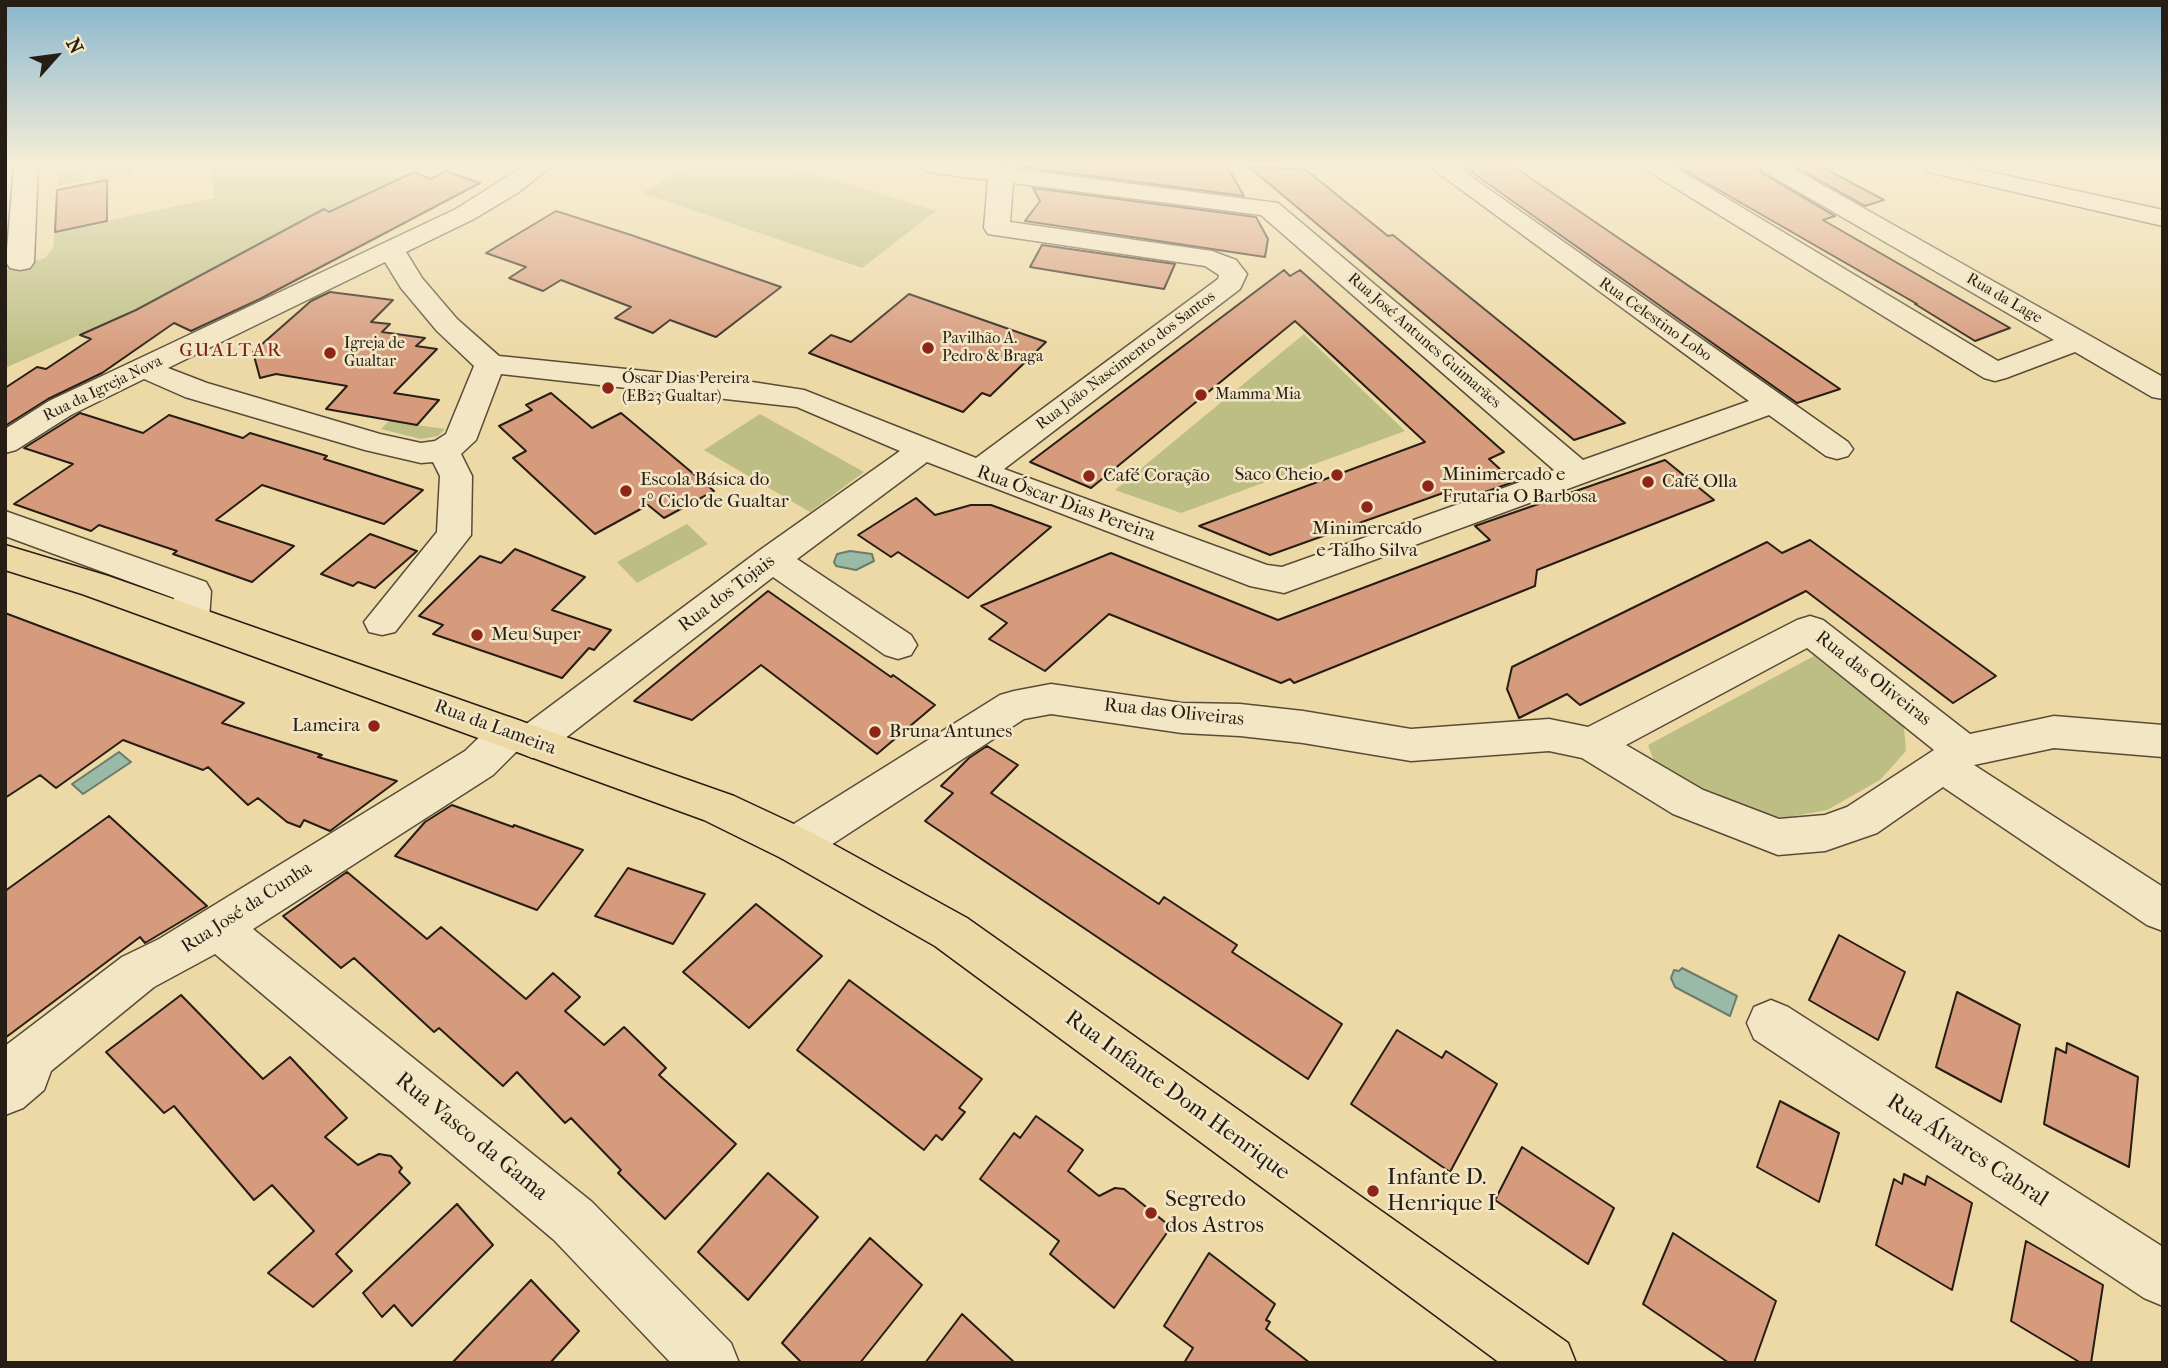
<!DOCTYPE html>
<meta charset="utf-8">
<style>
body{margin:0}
#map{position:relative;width:2168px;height:1368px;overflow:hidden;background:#edd9a6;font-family:"IM FELL French Canon",serif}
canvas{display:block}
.frame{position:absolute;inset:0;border:7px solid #261d14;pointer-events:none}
.north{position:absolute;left:21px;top:21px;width:70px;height:70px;-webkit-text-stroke:5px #f3e6c5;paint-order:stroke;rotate:62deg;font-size:19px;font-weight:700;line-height:28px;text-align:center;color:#261d14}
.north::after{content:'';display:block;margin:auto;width:24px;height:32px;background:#261d14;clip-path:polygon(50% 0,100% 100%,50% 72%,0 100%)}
</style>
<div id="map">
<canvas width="2168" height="1368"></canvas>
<div class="frame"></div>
<div class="north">N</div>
</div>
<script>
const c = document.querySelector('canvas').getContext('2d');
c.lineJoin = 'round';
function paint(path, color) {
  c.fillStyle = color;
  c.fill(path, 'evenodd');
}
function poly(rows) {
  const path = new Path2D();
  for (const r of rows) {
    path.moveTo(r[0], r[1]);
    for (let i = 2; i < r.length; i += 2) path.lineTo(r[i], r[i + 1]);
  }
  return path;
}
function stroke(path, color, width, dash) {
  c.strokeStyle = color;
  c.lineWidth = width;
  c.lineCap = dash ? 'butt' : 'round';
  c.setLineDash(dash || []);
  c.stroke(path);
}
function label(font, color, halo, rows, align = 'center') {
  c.font = font + ' "IM FELL French Canon",serif';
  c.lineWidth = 5;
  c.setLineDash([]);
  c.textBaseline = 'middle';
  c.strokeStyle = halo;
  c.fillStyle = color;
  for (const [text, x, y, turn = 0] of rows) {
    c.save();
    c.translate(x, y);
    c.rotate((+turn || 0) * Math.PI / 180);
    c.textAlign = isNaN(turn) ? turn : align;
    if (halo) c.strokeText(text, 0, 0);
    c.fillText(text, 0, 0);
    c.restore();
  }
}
const green = poly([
 [87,166,87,180,57,186,58,172],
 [95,166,133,166,133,175,95,180],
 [210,166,433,166,418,173,401,166,388,172,398,179,269,239,124,315,5,368,5,270,45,258,53,248,55,232,214,198],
 [688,166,790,166,936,211,862,268,642,193],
 [1304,334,1405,431,1181,513,1115,490],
 [760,414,864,472,810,512,704,450],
 [390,420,417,425,445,429,438,436,421,439,381,429],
 [687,524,708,544,637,583,617,562],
 [1814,656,1904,727,1906,751,1880,780,1827,810,1784,818,1741,809,1678,779,1654,761,1648,745]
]);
const water = poly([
 [850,551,872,554,874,561,856,570,836,566,834,562,837,554,850,551],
 [119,752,131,762,83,794,72,784,119,752],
 [1682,968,1737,996,1730,1016,1675,987,1671,978,1674,970,1679,971,1682,968]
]);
const building = poly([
 [1021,166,1227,166,1244,196,1022,167,1021,166],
 [1248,166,1306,170,1388,236,1393,235,1625,423,1574,440,1248,166],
 [1463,166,1513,166,1840,389,1797,403,1463,166],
 [1677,166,1757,166,1762,173,1835,216,1823,220,2010,328,1975,341,1915,304,1917,304,1677,166],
 [1794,166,1820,166,1884,200,1865,206,1794,166],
 [446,171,480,183,260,299,191,331,174,323,102,373,48,399,5,426,5,388,37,367,46,369,91,339,80,335,136,310,324,209,329,212,414,172,431,179,446,171],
 [107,180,107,221,55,232,57,190,107,180],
 [1033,188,1256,217,1268,239,1265,257,1025,221,1040,201,1033,188],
 [556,211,631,235,781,287,716,337,670,320,653,333,615,318,631,307,561,280,543,291,509,278,526,267,486,253,556,211],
 [1042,245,1175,264,1164,289,1030,267,1042,245],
 [1284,270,1290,276,1300,270,1504,452,1489,459,1514,482,1453,503,1443,493,1270,555,1199,526,1425,442,1295,321,1091,488,1030,462,1284,270],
 [330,292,393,300,371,322,390,324,382,332,425,338,416,346,437,349,394,393,439,400,417,425,326,409,347,386,276,374,260,378,253,352,311,301,330,292],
 [909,294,1046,342,990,396,982,393,963,412,809,353,831,335,851,342,909,294],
 [551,393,592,428,621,413,714,491,664,518,648,505,595,534,513,458,526,451,499,426,532,410,526,405,551,393],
 [80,413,143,433,169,415,243,438,250,433,327,456,324,459,423,490,384,524,262,485,216,520,294,546,252,582,173,554,177,551,99,525,91,531,14,504,73,464,24,448,80,413],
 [1665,460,1714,500,1537,570,1535,586,1294,683,1290,679,1281,683,1109,614,1045,671,989,639,1007,623,981,606,1111,553,1278,620,1490,540,1475,526,1665,460],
 [916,498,935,515,971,505,991,505,1051,527,968,598,898,552,891,557,858,535,916,498],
 [370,534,417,551,375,588,358,582,353,586,321,574,370,534],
 [1810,540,1996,676,1953,703,1806,591,1580,705,1567,694,1519,718,1507,689,1512,667,1767,542,1782,553,1810,540],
 [515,549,585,577,552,610,611,630,594,650,589,648,562,678,433,634,443,625,419,616,480,556,501,563,515,549],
 [768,591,891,677,893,675,935,705,877,754,761,665,692,720,634,701,768,591],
 [5,613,244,703,222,723,322,755,318,757,397,781,330,831,304,820,300,827,287,822,258,798,248,805,208,767,203,770,123,740,56,788,40,775,5,798,5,613],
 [987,746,1018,765,991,793,1159,904,1164,897,1237,945,1232,952,1342,1024,1308,1079,925,821,953,793,941,786,969,758,987,746],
 [452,805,513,827,514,825,583,850,537,910,395,856,425,822,452,805],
 [109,816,207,906,145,943,140,937,5,1038,5,891,109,816],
 [628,868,705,894,673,944,595,916,628,868],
 [347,872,427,939,441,927,526,999,553,973,580,997,565,1011,604,1045,624,1027,666,1068,659,1075,736,1144,665,1219,618,1173,621,1170,571,1118,565,1123,517,1072,503,1086,439,1028,434,1032,354,958,341,968,283,916,347,872],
 [756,904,822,956,749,1028,683,972,756,904],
 [1839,935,1905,972,1878,1040,1809,1000,1839,935],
 [849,980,982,1079,959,1108,965,1112,942,1140,936,1135,924,1150,797,1050,849,980],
 [1957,992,2020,1025,2001,1102,1936,1067,1957,992],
 [181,995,263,1079,290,1057,347,1118,325,1137,358,1165,379,1154,391,1156,402,1168,399,1172,410,1183,336,1254,352,1271,313,1307,268,1273,314,1231,272,1185,254,1200,174,1106,164,1113,106,1052,181,995],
 [1397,1030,1442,1058,1446,1051,1497,1084,1450,1172,1351,1104,1397,1030],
 [2067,1043,2138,1077,2129,1167,2044,1124,2056,1048,2066,1053,2067,1043],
 [1780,1101,1839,1133,1819,1202,1757,1167,1780,1101],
 [1036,1116,1083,1150,1068,1171,1099,1196,1115,1188,1124,1189,1171,1227,1114,1308,1050,1254,1059,1241,980,1179,1014,1133,1020,1138,1036,1116],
 [1522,1147,1614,1208,1588,1264,1495,1200,1522,1147],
 [768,1173,818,1217,748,1300,698,1252,768,1173],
 [1904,1174,1925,1185,1927,1176,1972,1203,1952,1290,1876,1245,1894,1179,1902,1184,1904,1174],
 [457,1204,493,1245,412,1326,394,1305,382,1317,363,1293,457,1204],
 [1673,1233,1776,1301,1754,1363,1729,1363,1643,1304,1673,1233],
 [870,1238,922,1285,860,1363,802,1363,782,1343,870,1238],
 [2026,1241,2103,1285,2091,1363,2081,1363,2011,1321,2026,1241],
 [1209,1253,1275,1304,1266,1320,1270,1322,1266,1329,1310,1363,1184,1363,1193,1348,1164,1326,1209,1253],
 [531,1280,579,1331,550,1363,452,1363,531,1280],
 [962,1314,1015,1363,925,1363,962,1314]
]);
const minor = poly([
 [14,166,38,166,34,262,30,268,20,270,10,268,6,262,14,166],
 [524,166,551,166,519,192,474,219,406,252,422,278,457,319,499,356,752,382,804,390,976,458,1218,279,1219,275,1205,266,988,234,984,228,988,180,935,173,926,171,923,166,1001,167,1278,203,1583,460,1749,401,1429,166,1456,166,1848,442,1853,449,1848,456,1837,459,1826,456,1769,415,1284,593,1250,586,927,462,797,559,911,635,917,645,911,655,898,659,885,655,773,577,546,753,532,758,517,751,493,775,253,929,592,1202,731,1343,739,1363,671,1363,554,1240,215,954,154,987,51,1071,44,1090,23,1108,5,1115,5,1046,122,957,159,939,465,751,495,722,509,717,523,722,525,725,760,550,900,451,797,407,501,374,476,440,461,454,472,476,471,535,395,632,382,635,369,632,364,622,437,532,440,476,433,462,421,463,365,450,185,397,144,379,71,415,16,450,5,453,5,429,49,401,456,209,524,166],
 [1013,183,1261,215,1554,470,1282,567,1267,565,1004,469,1240,289,1247,274,1236,260,1212,251,1010,222,1013,183],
 [385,262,401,288,437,331,474,366,446,434,435,441,421,443,380,434,207,383,168,368,385,262],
 [1645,166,1673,166,1998,361,2054,340,1763,171,1760,166,1789,166,2163,377,2163,399,2152,397,2075,352,2006,378,1995,381,1984,378,1648,171,1645,166],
 [1926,166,1963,166,2163,210,2163,226,1928,172,1926,166],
 [5,511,206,582,211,591,209,619,204,628,191,632,178,628,173,619,174,598,5,536,5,511],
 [1810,616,1823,620,1970,734,2054,716,2163,725,2163,757,2054,748,1974,765,2163,887,2163,931,2147,925,1943,787,1877,833,1825,851,1778,855,1673,814,1582,758,1549,751,1411,761,1303,743,1240,736,1182,733,1051,714,1024,719,811,858,796,863,781,858,775,845,781,832,1000,695,1014,691,1051,684,1182,703,1240,704,1303,711,1411,729,1549,719,1588,727,1797,620,1810,616],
 [1807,648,1934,750,1847,807,1825,815,1779,819,1703,790,1626,745,1807,648],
 [1771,1000,1788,1007,2163,1247,2163,1306,2144,1298,1754,1039,1747,1023,1754,1007,1771,1000]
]);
const major = poly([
 [5,545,108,576,734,796,811,832,967,918,1568,1343,1576,1363,1500,1363,935,946,781,858,704,820,82,594,5,570,5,545]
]);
const markers = [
 [928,348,7,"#8f2418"],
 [330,353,7,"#8f2418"],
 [608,388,7,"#8f2418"],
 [1201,395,7,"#8f2418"],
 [1337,475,7,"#8f2418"],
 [1089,476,7,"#8f2418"],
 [1648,482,7,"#8f2418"],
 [1428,486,7,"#8f2418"],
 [626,491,7,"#8f2418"],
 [1367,507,7,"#8f2418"],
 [477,635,7,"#8f2418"],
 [374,726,7,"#8f2418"],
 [875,732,7,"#8f2418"],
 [1373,1191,7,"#8f2418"],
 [1151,1213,7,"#8f2418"]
];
const farStreetnames = [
 ["Rua da Lage",2004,299,30],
 ["Rua Celestino Lobo",1655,320,35],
 ["Rua José Antunes Guimarães",1424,341,41],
 ["Rua João Nascimento dos Santos",1126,361,-37],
 ["Rua da Igreja Nova",103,389,-26]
];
const farPoinames = [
 ["Pavilhão A.",942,339],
 ["Pedro & Braga",942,357],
 ["Igreja de",344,344],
 ["Gualtar",344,362],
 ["Óscar Dias Pereira",622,379],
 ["(EB23 Gualtar)",622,397],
 ["Mamma Mia",1215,395]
];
const farQuarternames = [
 ["GUALTAR",231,351]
];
const poiNames = [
 ["Saco Cheio",1323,475,"right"],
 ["Minimercado e",1442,475],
 ["Frutaria O Barbosa",1442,497],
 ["Café Coração",1103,476],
 ["Escola Básica do",640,480],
 ["1º Ciclo de Gualtar",640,502],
 ["Café Olla",1662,482],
 ["Minimercado",1367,529,"center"],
 ["e Talho Silva",1367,551,"center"],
 ["Meu Super",491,635],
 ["Lameira",360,726,"right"],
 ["Bruna Antunes",889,732]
];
const streetNames = [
 ["Rua Óscar Dias Pereira",1066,504,20],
 ["Rua dos Tojais",727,594,-37],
 ["Rua das Oliveiras",1873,679,38],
 ["Rua das Oliveiras",1174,713,6],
 ["Rua da Lameira",495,728,20],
 ["Rua José da Cunha",247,908,-33]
];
const nearStreetnames = [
 ["Rua Infante Dom Henrique",1177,1096,36],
 ["Rua Vasco da Gama",471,1137,39],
 ["Rua Álvares Cabral",1967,1151,33]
];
const nearPoinames = [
 ["Infante D.",1387,1178],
 ["Henrique I",1387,1204],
 ["Segredo",1165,1200],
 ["dos Astros",1165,1226]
];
paint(green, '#bcbe84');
paint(water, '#99baa7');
stroke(water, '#6b7b6c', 2);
paint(building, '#d69a7c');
stroke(building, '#261d14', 2);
stroke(minor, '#584c38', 3);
stroke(major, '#261d14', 3);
paint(minor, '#f3e6c5');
paint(major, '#edd9a6');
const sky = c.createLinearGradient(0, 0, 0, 357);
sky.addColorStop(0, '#88b6ce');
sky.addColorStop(0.46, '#f7eed7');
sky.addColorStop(1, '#f7eed700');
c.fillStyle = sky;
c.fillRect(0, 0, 2168, 357);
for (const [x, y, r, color] of markers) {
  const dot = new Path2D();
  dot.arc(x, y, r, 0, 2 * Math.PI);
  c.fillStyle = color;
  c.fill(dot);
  stroke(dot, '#f3e6c5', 2.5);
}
label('16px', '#261d14', '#f3e6c5', farStreetnames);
label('16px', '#261d14', '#f3e6c5', farPoinames, 'left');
c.letterSpacing = '2px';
label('19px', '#7a1f14', '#f3e6c5', farQuarternames);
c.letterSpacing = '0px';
label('19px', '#261d14', '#f3e6c5', poiNames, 'left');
label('19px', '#261d14', '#f3e6c5', streetNames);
label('23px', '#261d14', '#f3e6c5', nearStreetnames);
label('23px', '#261d14', '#f3e6c5', nearPoinames, 'left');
</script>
